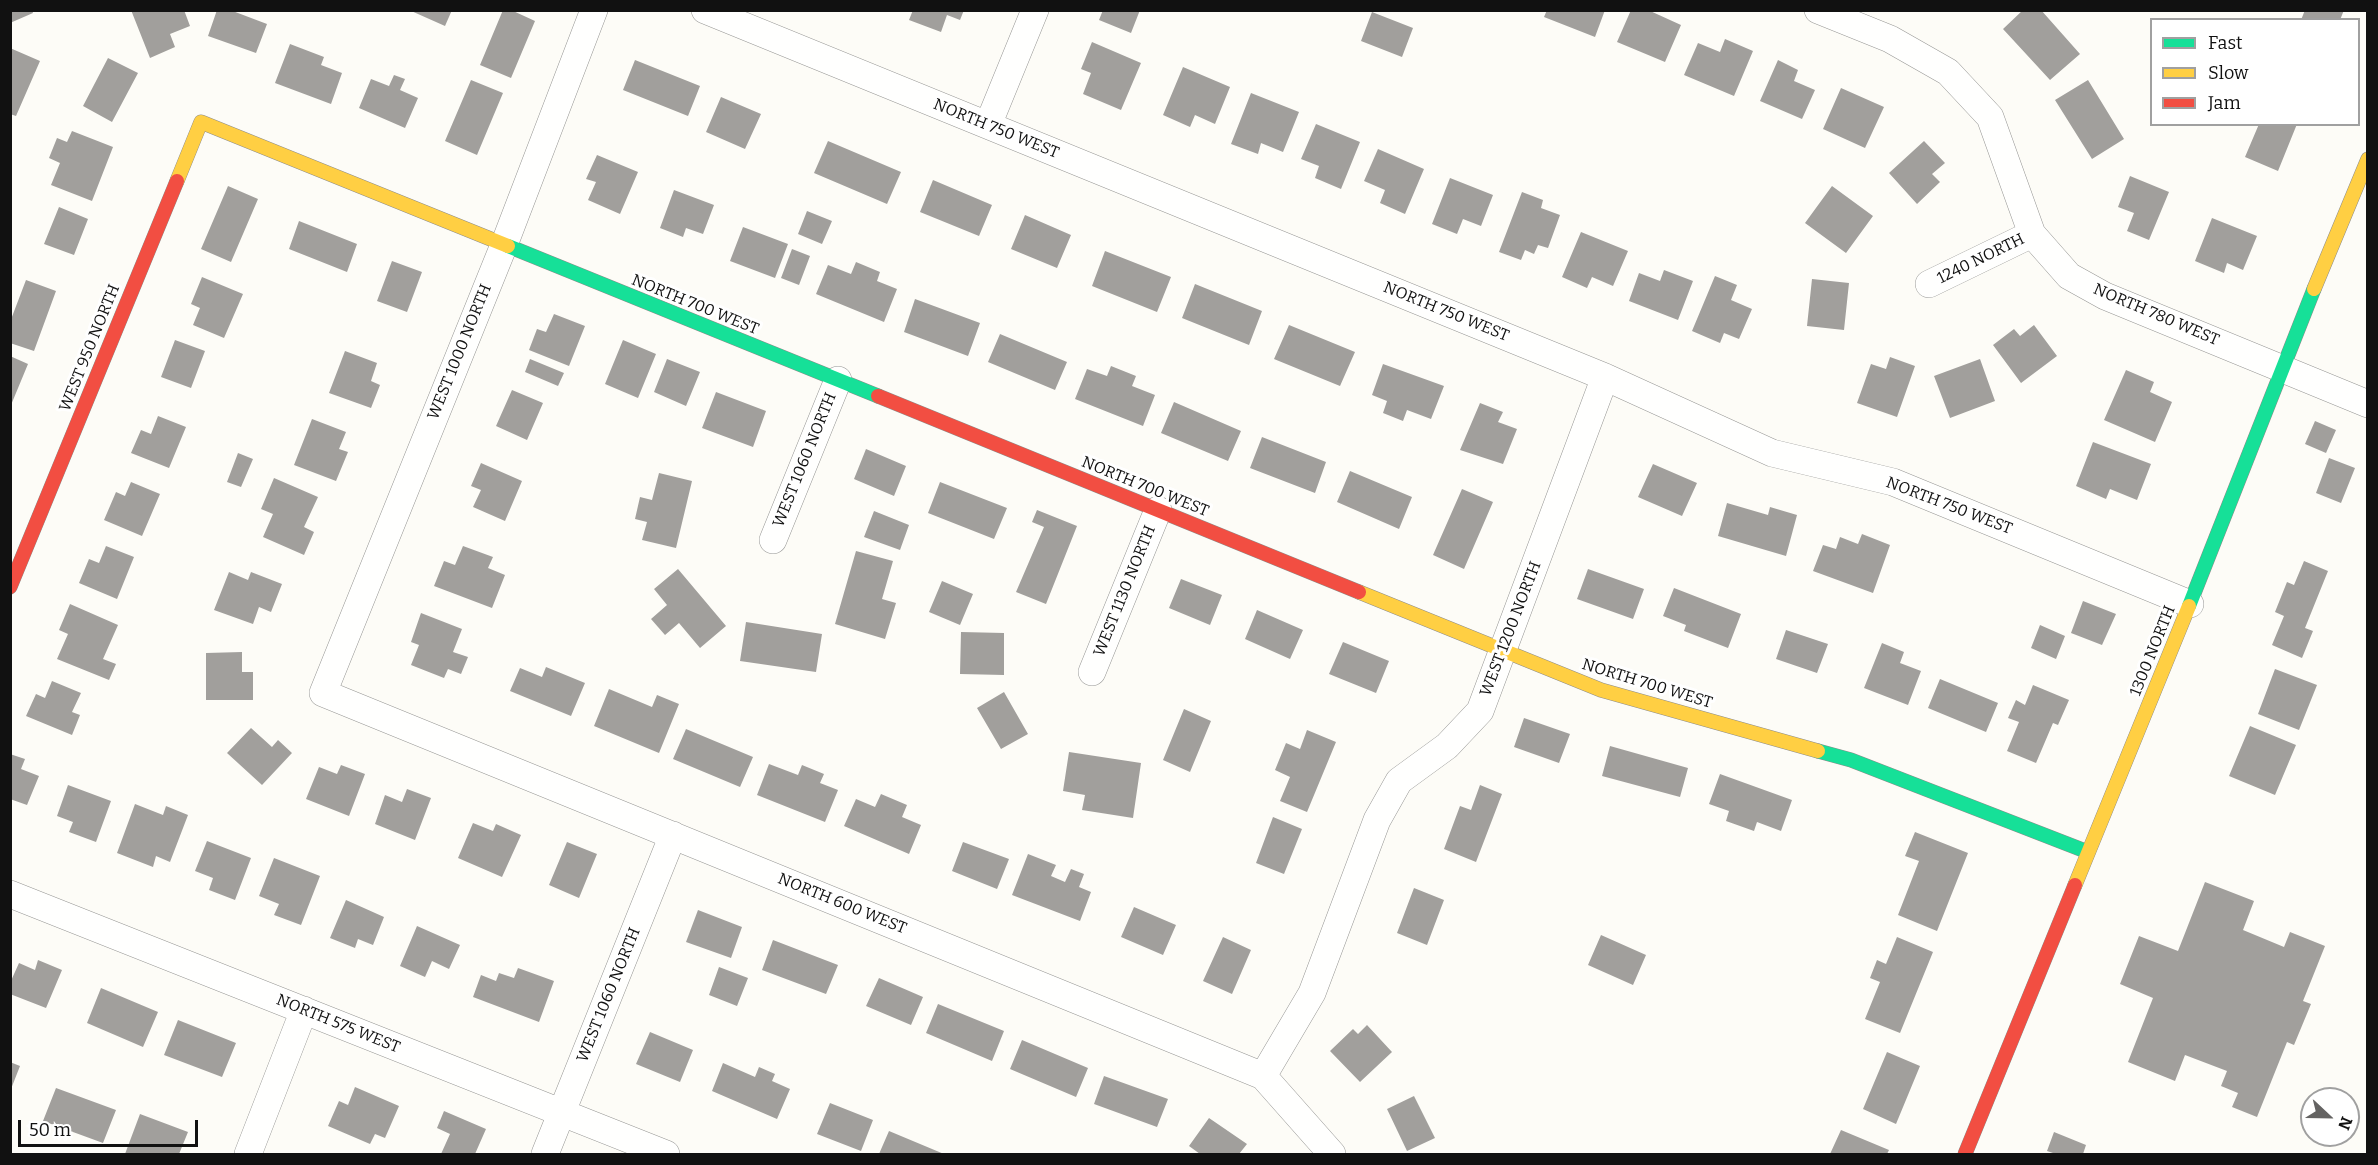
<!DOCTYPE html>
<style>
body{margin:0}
#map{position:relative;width:2378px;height:1165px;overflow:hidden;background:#fdfcf7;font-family:Bitter,serif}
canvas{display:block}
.frame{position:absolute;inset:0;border:12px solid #111;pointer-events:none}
.legend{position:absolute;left:2150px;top:18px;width:210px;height:108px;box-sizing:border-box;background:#fff;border:2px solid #a0a0a0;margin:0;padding:8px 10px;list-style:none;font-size:18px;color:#111}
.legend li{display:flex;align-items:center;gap:12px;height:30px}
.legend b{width:30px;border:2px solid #a0a0a0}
.north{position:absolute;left:2300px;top:1087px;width:60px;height:60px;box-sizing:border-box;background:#fff;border:2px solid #a0a0a0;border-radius:50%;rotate:112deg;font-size:16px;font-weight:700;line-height:24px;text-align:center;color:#111}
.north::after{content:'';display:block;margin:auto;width:21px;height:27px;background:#646362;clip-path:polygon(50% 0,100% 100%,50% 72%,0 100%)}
.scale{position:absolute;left:18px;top:1120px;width:180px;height:27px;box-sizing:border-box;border:3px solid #111;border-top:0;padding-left:8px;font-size:18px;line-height:21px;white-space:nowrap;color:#111;-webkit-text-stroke:4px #fff;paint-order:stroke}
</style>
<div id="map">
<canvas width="2378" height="1165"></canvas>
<div class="frame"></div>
<ul class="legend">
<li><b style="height:8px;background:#16e098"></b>Fast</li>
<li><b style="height:8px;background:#ffcf43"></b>Slow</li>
<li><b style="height:8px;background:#f24e42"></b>Jam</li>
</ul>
<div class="north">N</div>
<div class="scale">50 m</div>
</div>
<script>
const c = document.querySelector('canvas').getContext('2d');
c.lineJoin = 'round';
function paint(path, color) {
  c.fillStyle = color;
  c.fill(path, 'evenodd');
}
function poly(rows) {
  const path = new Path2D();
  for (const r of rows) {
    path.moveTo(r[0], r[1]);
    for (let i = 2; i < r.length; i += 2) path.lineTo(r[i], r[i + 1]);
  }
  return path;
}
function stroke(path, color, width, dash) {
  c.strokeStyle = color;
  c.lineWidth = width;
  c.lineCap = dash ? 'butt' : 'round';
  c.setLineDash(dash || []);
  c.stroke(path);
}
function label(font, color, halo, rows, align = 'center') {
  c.font = font + ' Bitter,serif';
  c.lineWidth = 6;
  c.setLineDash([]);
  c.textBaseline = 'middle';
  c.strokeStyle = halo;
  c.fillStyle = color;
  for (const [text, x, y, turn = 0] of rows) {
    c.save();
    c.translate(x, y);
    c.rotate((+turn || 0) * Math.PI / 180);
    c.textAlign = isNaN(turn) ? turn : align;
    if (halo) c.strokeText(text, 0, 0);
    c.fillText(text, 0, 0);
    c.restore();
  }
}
const building = poly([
 [10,10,32,10,33,13,10,23],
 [131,10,184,10,190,26,170,34,175,47,150,58],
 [217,10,230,10,267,24,256,53,208,36],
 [409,10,452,10,445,26],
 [503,10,511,10,535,21,511,78,480,65],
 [913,10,964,10,960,20,947,15,941,32,909,20],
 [1103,10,1140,10,1131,33,1099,20],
 [1547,10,1605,10,1595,37,1544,17],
 [1631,10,1648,10,1681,25,1665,62,1617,42],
 [2023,10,2041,10,2080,54,2050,80,2003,29],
 [2305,10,2344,10,2340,20,2301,20],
 [1372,12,1413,28,1402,57,1361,41],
 [1725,39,1753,51,1734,96,1684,75,1698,43,1720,52],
 [1092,42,1141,63,1121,110,1083,94,1091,73,1081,69],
 [290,44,324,57,321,65,342,73,331,104,275,83],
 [10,48,40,61,16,116,10,114],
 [108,58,138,73,112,122,83,106],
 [635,60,700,86,688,116,623,90],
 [1778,60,1798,70,1794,81,1815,90,1802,119,1760,101],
 [1183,67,1230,87,1215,124,1195,115,1190,127,1163,115],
 [394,75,405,79,400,90,418,98,405,128,359,108,371,79,389,86],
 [471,80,503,93,477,155,445,141],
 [2088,80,2124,139,2092,159,2055,100],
 [1841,88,1884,107,1865,148,1823,129],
 [1251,93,1299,112,1283,152,1261,143,1258,154,1231,144],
 [721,97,761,114,745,149,706,132],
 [1316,124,1360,142,1341,189,1315,178,1319,166,1301,159],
 [2259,124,2297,124,2278,171,2245,157],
 [72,131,113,147,92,201,51,185,60,163,49,158,57,138,67,142],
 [828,141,901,172,887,204,814,173],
 [1924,141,1945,163,1932,174,1940,182,1917,204,1889,173],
 [1378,149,1424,169,1405,214,1380,203,1385,190,1364,181],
 [597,155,638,172,620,214,588,200,596,182,586,179],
 [2130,176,2169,192,2149,240,2127,231,2134,213,2118,207],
 [1450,178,1493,195,1481,226,1463,219,1457,234,1432,224],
 [933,180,992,205,979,236,920,212],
 [228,186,258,199,231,262,201,249],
 [1832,186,1873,216,1846,253,1805,223],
 [674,190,714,205,703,234,686,228,683,237,660,228],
 [1522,192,1543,200,1541,208,1560,215,1548,248,1538,245,1534,254,1525,250,1521,260,1499,252],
 [59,207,88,219,74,255,44,244],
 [807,211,832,221,822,244,798,234],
 [1025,215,1071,235,1057,268,1011,249],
 [2212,218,2257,236,2243,270,2227,263,2224,273,2195,261],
 [299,221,357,244,347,272,289,249],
 [743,227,788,244,775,278,730,261],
 [1581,232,1628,251,1613,286,1592,277,1587,288,1562,277],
 [792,249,810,256,799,285,781,278],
 [1105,251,1171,277,1157,312,1092,286],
 [392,261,422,272,407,312,377,301],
 [856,262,880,272,877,281,897,289,884,322,816,294,828,265,851,274],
 [1664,270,1693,281,1678,320,1629,301,1639,273,1660,281],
 [1715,276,1737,285,1731,300,1752,309,1739,339,1724,333,1720,343,1692,331],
 [202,277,243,294,224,338,193,325,200,308,191,304],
 [1812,279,1849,283,1844,330,1807,326],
 [26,280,56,291,34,351,10,343,10,322],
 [1195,284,1262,311,1249,345,1182,318],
 [915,299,980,323,968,356,904,332],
 [554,314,585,326,569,366,529,350,537,329,546,332],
 [1289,325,1355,352,1340,386,1274,359],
 [2034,325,2057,356,2021,383,1993,345,2014,329,2020,336],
 [1000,334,1067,362,1055,390,988,362],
 [175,340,205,351,191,388,161,377],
 [623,340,656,354,638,398,605,384],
 [345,351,377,363,371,381,380,385,371,408,329,393],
 [10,356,28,364,11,405,10,405],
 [1890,357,1915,366,1897,417,1857,403,1871,364,1886,369],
 [530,359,564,373,558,386,525,372],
 [667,359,700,372,686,406,654,392],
 [1980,359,1995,401,1950,418,1934,376],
 [1383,364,1444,386,1431,419,1407,410,1403,421,1383,413,1387,401,1372,395],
 [1111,366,1136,376,1132,386,1155,395,1143,426,1075,399,1087,369,1107,376],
 [2126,370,2154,382,2150,392,2172,402,2155,442,2104,420],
 [512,390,543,403,527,440,496,426],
 [716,392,766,411,753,447,702,428],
 [1174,402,1241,431,1228,461,1161,433],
 [1480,403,1503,412,1498,422,1517,429,1503,464,1460,450],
 [158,416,186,427,169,468,131,453,141,430,151,434],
 [312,419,346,432,339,449,348,452,336,481,294,465],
 [2315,421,2336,430,2326,453,2305,444],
 [1262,437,1326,462,1315,493,1250,468],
 [2093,442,2151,464,2137,500,2110,489,2106,499,2076,486],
 [866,449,906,466,894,496,854,479],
 [238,453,253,459,241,487,227,482],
 [2329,458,2355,468,2341,503,2316,493],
 [481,463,522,481,505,521,473,507,481,490,471,486],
 [1653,464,1697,483,1682,516,1638,497],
 [1350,471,1412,497,1399,529,1337,502],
 [659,473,692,481,676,548,642,540,647,522,635,519,640,497,652,500],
 [274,478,318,497,304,527,314,532,304,555,263,537,273,514,261,509],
 [131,482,160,494,142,536,104,520,116,492,125,496],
 [940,482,1007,508,994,539,928,513],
 [1462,489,1493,502,1464,569,1433,555],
 [1727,503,1768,515,1770,507,1797,515,1786,556,1718,536],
 [1037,510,1077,526,1046,604,1016,592,1044,527,1032,522],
 [874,511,909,525,900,550,864,537],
 [1862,534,1890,545,1873,593,1813,571,1823,545,1836,549,1840,537,1858,544],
 [106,546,134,557,117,599,79,583,89,559,99,563],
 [463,546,493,557,488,568,505,575,492,608,434,586,444,561,455,565],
 [856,551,893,561,882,599,896,603,885,639,835,624],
 [2304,561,2328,571,2305,628,2313,631,2302,658,2272,645,2284,616,2275,612,2287,582,2294,585],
 [678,569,726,626,700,648,679,623,665,635,651,619,667,605,654,589],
 [1588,569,1644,589,1633,619,1577,599],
 [229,572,248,580,251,572,282,584,271,612,259,607,253,624,214,610],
 [1181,579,1222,595,1210,625,1169,608],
 [942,581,973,594,960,625,929,612],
 [1674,588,1741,614,1728,648,1684,631,1686,625,1663,616],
 [2083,601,2116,614,2102,645,2071,633],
 [70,604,118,625,103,659,116,664,109,680,57,659,68,634,59,630],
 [1257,610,1303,630,1290,659,1245,639],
 [421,613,462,629,453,652,468,657,461,674,448,669,444,678,411,665,419,645,411,642],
 [746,622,822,634,816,672,740,661],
 [2040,625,2065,636,2056,659,2031,648],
 [1786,630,1828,644,1817,673,1776,659],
 [961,632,1004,633,1004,675,960,674],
 [1343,642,1389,661,1376,693,1329,674],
 [1882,643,1904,652,1900,663,1921,671,1908,705,1864,688],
 [242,652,242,672,253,672,253,700,206,700,206,653],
 [546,667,585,683,571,716,510,691,520,668,542,677],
 [2275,669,2317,685,2299,730,2258,714],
 [1940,679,1998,703,1986,732,1928,708],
 [52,681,81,693,72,712,80,715,72,735,26,716,36,694,45,698],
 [2033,685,2069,700,2058,725,2053,723,2036,763,2007,751,2019,722,2008,718,2016,700,2025,705],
 [609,689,652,707,657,695,679,704,659,753,594,726],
 [1004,692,1028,734,1001,749,977,708],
 [1184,709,1211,721,1190,772,1163,760],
 [1524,718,1570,734,1559,763,1514,747],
 [2250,726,2296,745,2275,795,2229,776],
 [251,728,272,747,278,740,292,753,262,785,227,753],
 [686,729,753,757,740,787,673,759],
 [1307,730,1336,742,1307,812,1280,801,1290,777,1275,770,1286,743,1300,749],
 [1610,746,1688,768,1680,797,1602,776],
 [1069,752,1141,763,1133,818,1082,810,1085,795,1063,791],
 [10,754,25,759,21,769,39,776,27,805,10,799],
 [769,764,798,775,802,765,824,774,820,783,838,790,825,822,757,795],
 [341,765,365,774,349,816,306,799,319,767,337,774],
 [1720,774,1792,800,1781,831,1757,822,1754,831,1726,821,1729,811,1709,804],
 [68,785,111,801,96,842,69,832,73,822,57,816],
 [1480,785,1502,794,1476,862,1444,849,1460,806,1471,810],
 [407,789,431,798,415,840,375,824,385,795,402,802],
 [881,794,907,805,902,817,921,825,909,854,844,826,856,799,875,807],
 [135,804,163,815,166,806,188,815,170,862,156,856,153,867,117,853],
 [1273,817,1302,829,1284,874,1256,863],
 [473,823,493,831,496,824,521,835,502,877,458,858],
 [1915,832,1968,853,1937,931,1898,915,1919,861,1905,856],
 [207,841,251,858,235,900,209,890,213,878,195,871],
 [567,842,597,854,579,898,549,885],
 [963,842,1009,859,997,889,952,871],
 [1028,854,1056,865,1051,876,1065,882,1071,869,1084,874,1079,887,1091,892,1080,921,1012,895],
 [274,858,320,876,301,925,274,915,279,904,259,896],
 [2205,882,2254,901,2243,930,2284,947,2290,932,2325,946,2303,1001,2311,1004,2294,1045,2287,1042,2257,1117,2232,1107,2238,1093,2221,1086,2227,1071,2185,1055,2175,1081,2128,1062,2153,998,2120,984,2139,936,2178,951],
 [1414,888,1444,900,1427,945,1397,933],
 [346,900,384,917,373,945,358,939,355,948,330,938],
 [1134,907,1176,925,1163,955,1121,937],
 [698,910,742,927,731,958,686,942],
 [417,926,460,945,449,969,432,961,425,977,400,966],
 [1601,935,1646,955,1633,985,1588,965],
 [1223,937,1251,950,1232,994,1203,981],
 [1897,937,1933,952,1900,1033,1865,1019,1880,982,1870,978,1877,960,1886,964],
 [773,940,838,965,826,994,762,970],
 [38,960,62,970,46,1008,10,994,10,983,19,963,35,970],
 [719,967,748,978,737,1006,709,995],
 [518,968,554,981,539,1022,473,997,481,975,496,981,499,973,514,978],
 [879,978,923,997,911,1025,866,1006],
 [101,988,158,1012,143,1047,87,1023],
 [938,1004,1004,1031,992,1061,926,1033],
 [178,1020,236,1043,222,1077,164,1055],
 [1367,1025,1392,1052,1360,1082,1330,1051,1353,1029,1358,1034],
 [650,1032,693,1050,680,1082,636,1064],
 [1022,1040,1088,1068,1076,1097,1010,1069],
 [1887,1052,1920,1066,1896,1124,1863,1109],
 [10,1062,20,1066,11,1089,10,1089],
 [723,1063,755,1077,759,1067,775,1074,772,1081,790,1089,777,1119,712,1091],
 [1104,1076,1168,1099,1157,1127,1094,1104],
 [355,1087,399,1106,385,1138,375,1134,370,1144,328,1126,339,1101,348,1105],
 [56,1088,116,1110,103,1143,43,1121],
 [1414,1096,1435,1138,1407,1151,1387,1109],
 [830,1103,873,1120,861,1151,817,1134],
 [444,1111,486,1129,475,1154,441,1154,450,1134,437,1128],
 [140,1114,188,1132,179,1154,125,1154],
 [1209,1118,1247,1144,1239,1154,1200,1154,1189,1146],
 [1841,1130,1889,1150,1887,1154,1830,1154],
 [889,1131,944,1154,879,1154],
 [2054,1132,2086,1145,2083,1154,2056,1154,2047,1151]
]);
const street = poly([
 [594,10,504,245,323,693,1263,1076,1332,1154],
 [705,10,1605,377,1772,453,1893,482,2190,604],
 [1818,10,1890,39,1948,72,1990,117,2032,234,2069,276,2105,296,2368,404],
 [988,125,1035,10],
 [1929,284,2032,234],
 [773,540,838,380],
 [1092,672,1158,510],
 [10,894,666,1154],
 [1263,1076,1312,993,1377,820,1399,781,1447,746,1480,711,1605,377],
 [248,1154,304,1010],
 [545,1154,673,835]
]);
const fast = poly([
 [508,246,878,396],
 [2189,606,2314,289],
 [1818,751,1851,760,2088,852]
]);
const slow = poly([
 [177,181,201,122,508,246],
 [2314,289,2368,159],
 [1359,592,1601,690,1818,751],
 [2075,885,2189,606]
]);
const jam = poly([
 [878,396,1359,592],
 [10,587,177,181],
 [1965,1154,2075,885]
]);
const streetNames = [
 ["NORTH 750 WEST",996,129,22],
 ["1240 NORTH",1981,259,-26],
 ["NORTH 700 WEST",695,305,22],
 ["NORTH 750 WEST",1446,312,22],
 ["NORTH 780 WEST",2156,315,23],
 ["WEST 950 NORTH",90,348,-68],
 ["WEST 1000 NORTH",460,352,-68],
 ["WEST 1060 NORTH",805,460,-68],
 ["NORTH 700 WEST",1145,487,22],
 ["NORTH 750 WEST",1949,506,21],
 ["WEST 1130 NORTH",1125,591,-68],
 ["WEST 1200 NORTH",1511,629,-69],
 ["1300 NORTH",2153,651,-68],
 ["NORTH 700 WEST",1647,684,17],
 ["NORTH 600 WEST",842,904,22],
 ["WEST 1060 NORTH",609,995,-68],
 ["NORTH 575 WEST",338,1024,22]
];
paint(building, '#a19f9c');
stroke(street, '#979795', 28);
stroke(fast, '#8e8d8b', 15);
stroke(slow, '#8e8d8b', 15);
stroke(jam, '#8e8d8b', 15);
stroke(street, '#fffffe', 27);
stroke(fast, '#16e098', 14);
stroke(slow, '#ffcf43', 14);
stroke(jam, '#f24e42', 14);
label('16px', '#111', '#fff', streetNames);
</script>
